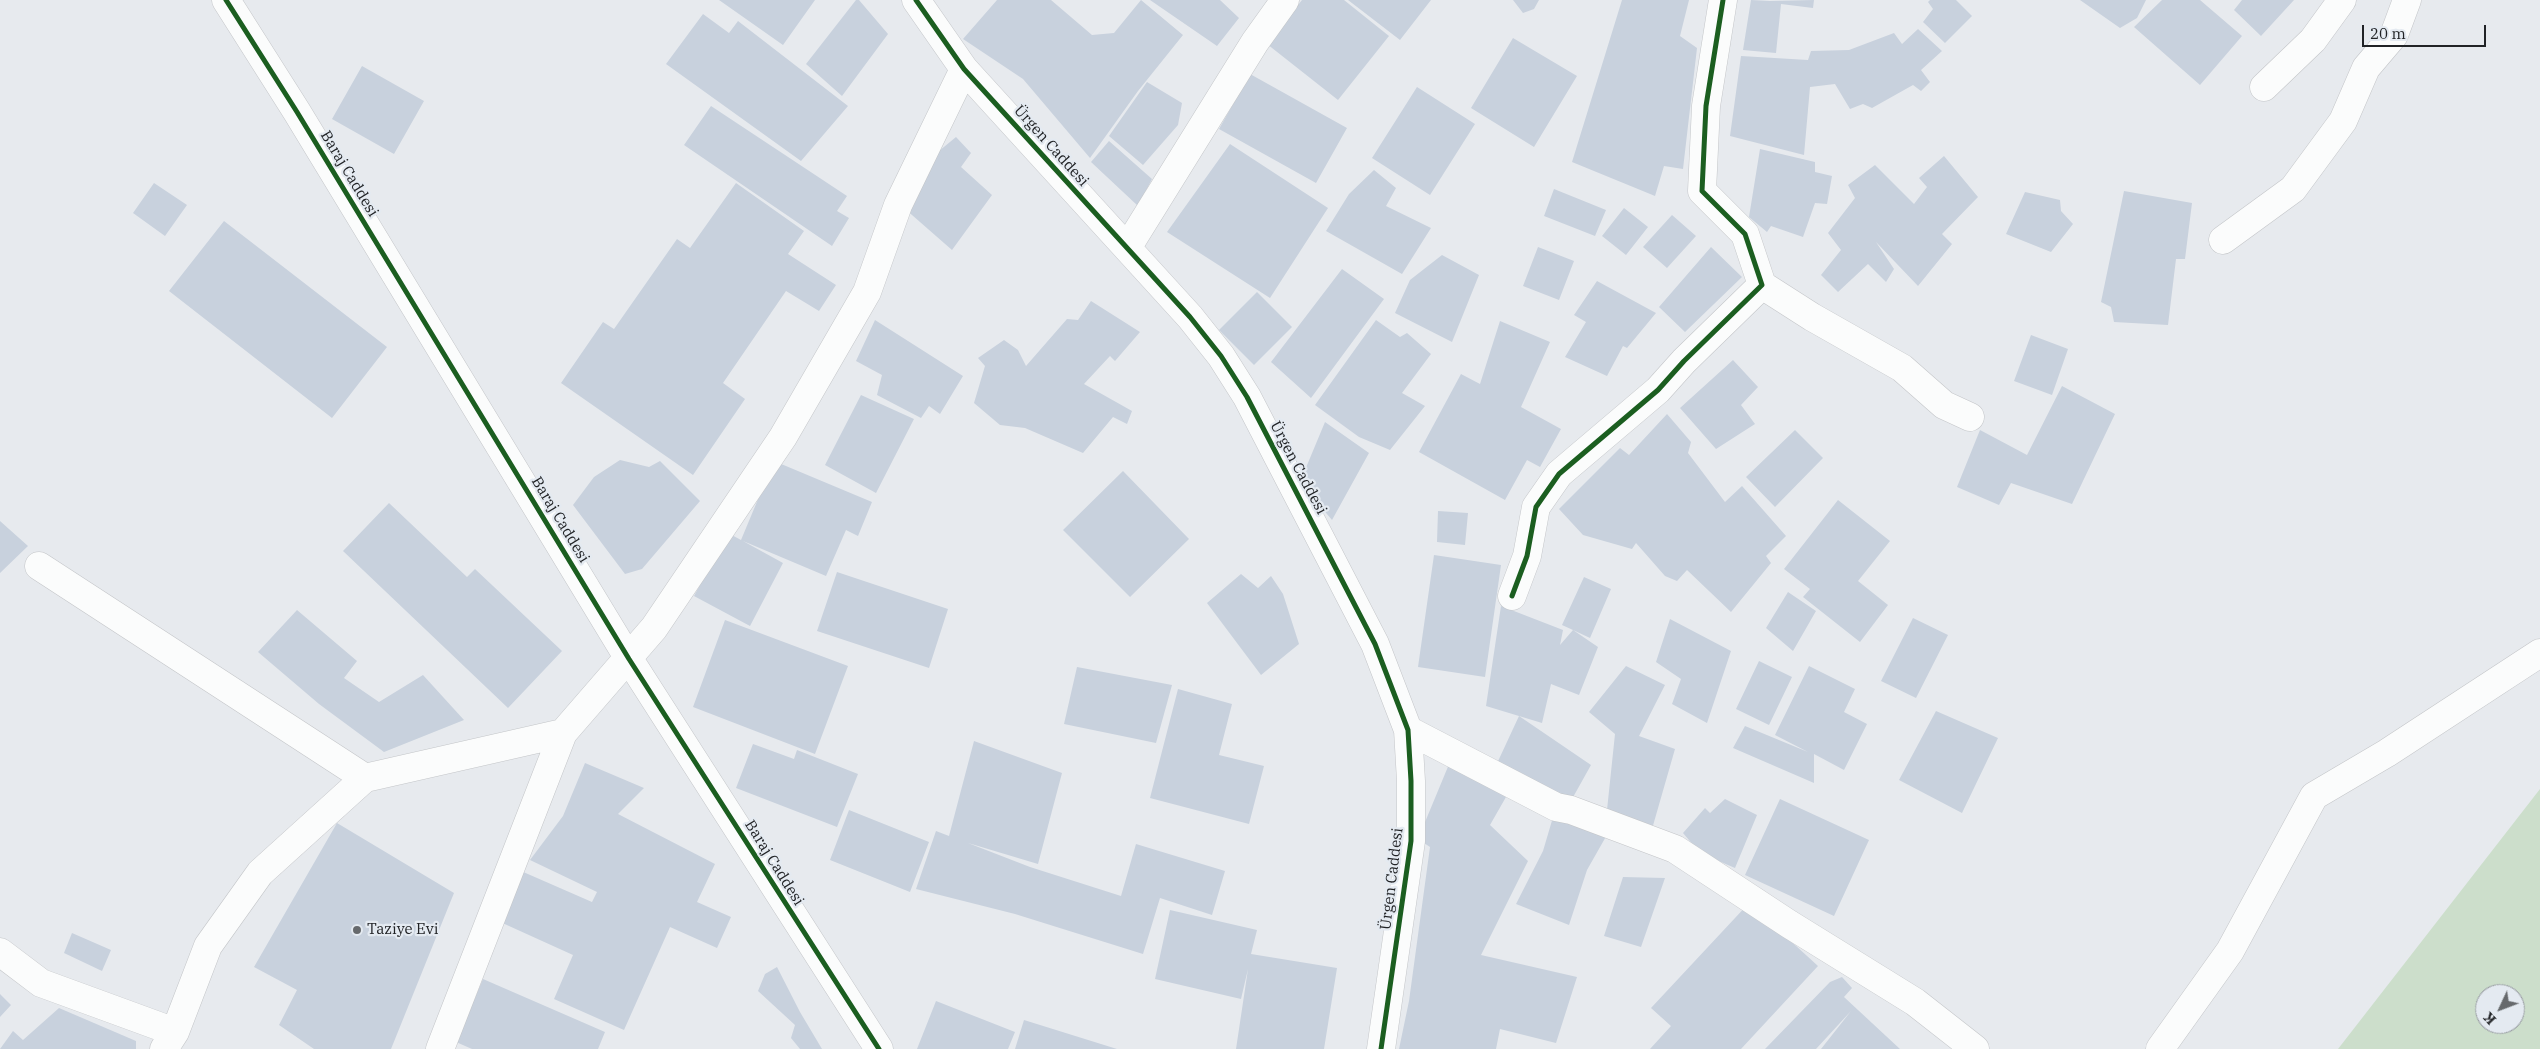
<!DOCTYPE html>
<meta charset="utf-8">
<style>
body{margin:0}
#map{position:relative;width:2540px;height:1049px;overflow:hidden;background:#e7eaee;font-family:"IBM Plex Serif",serif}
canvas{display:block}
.north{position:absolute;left:2475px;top:984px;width:50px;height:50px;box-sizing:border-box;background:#e4eaf1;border:1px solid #969aa0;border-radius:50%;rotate:227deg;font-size:14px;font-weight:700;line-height:20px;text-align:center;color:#212326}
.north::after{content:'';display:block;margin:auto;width:18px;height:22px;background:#66696c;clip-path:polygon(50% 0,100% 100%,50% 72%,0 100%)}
.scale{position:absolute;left:2362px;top:25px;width:124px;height:22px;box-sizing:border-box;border:2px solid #212326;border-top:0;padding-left:6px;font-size:15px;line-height:18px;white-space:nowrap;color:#212326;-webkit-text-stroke:4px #e4eaf1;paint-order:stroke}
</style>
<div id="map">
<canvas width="2540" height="1049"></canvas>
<div class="north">K</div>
<div class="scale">20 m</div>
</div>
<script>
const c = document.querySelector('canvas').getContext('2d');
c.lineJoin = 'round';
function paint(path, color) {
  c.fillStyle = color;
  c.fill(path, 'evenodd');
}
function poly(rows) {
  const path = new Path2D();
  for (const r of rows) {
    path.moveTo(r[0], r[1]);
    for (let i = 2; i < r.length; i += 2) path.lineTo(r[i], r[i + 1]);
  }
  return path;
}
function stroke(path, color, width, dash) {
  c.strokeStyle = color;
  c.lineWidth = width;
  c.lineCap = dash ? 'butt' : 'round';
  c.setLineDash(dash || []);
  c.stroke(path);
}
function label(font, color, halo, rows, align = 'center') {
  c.font = font + ' "IBM Plex Serif",serif';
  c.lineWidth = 4.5;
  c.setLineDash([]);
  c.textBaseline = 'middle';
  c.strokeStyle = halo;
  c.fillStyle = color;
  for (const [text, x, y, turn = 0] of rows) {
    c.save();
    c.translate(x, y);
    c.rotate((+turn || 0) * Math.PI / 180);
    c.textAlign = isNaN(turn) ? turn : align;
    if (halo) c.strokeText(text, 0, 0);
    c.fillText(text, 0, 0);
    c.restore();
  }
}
const green = poly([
 [2540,789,2540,1049,2338,1049],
 [2485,994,2515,994,2515,1024,2485,1024]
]);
const building = poly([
 [719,0,815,0,783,45],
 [856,0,859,0,888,34,842,96,806,64],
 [997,0,1051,0,1092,35,1114,33,1141,0,1183,35,1138,91,1090,158,1023,79,963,39],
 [1150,0,1220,0,1239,18,1217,46],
 [1302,0,1344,0,1389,36,1338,100,1267,44],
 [1348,0,1431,0,1400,40],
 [1513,0,1539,0,1534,9,1523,13],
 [1622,0,1689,0,1680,36,1697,48,1683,169,1664,166,1655,196,1572,162],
 [1751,0,1770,1,1814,0,1813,8,1781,4,1776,53,1743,50],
 [1930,0,1956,0,1972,16,1945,43,1923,22,1933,9,1928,2],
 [2080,0,2146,0,2137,18,2120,28],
 [2162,0,2200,0,2242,36,2200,85,2134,27],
 [2242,0,2294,0,2261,36,2234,10],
 [703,14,729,33,738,21,848,106,801,161,666,64],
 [1918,29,1942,51,1921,70,1930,82,1921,91,1913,85,1872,108,1863,104,1850,109,1835,84,1810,87,1804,155,1730,136,1741,56,1808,60,1811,51,1849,50,1894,33,1902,44],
 [1513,38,1577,76,1534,147,1471,108],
 [362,66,424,101,394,154,332,119],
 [1250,74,1347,128,1316,183,1219,129],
 [1147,82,1182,103,1178,125,1143,165,1109,136],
 [1417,87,1475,124,1430,195,1372,158],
 [711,106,847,196,837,211,849,218,832,246,684,145],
 [956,137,971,153,961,167,992,195,952,250,904,208,933,156],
 [1109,141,1152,179,1138,206,1091,162],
 [1230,144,1328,208,1270,298,1167,232],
 [1760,149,1815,162,1815,172,1832,176,1827,204,1815,203,1803,237,1771,226,1767,232,1749,217],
 [1944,156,1978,197,1942,234,1952,244,1918,286,1876,242,1894,269,1886,282,1868,264,1838,292,1821,275,1841,250,1828,233,1855,198,1848,185,1875,165,1914,204,1927,187,1919,178],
 [1374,170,1396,188,1386,206,1431,228,1402,274,1326,231,1349,194],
 [154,183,187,205,165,236,133,213],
 [736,183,804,231,788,254,836,285,819,311,786,291,723,383,745,399,693,475,561,383,603,322,614,329,677,239,690,248],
 [1554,189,1606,210,1595,236,1544,216],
 [2124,191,2192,203,2185,259,2176,259,2168,325,2114,322,2111,307,2101,302],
 [2025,192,2060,200,2061,211,2073,224,2051,252,2006,234],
 [1624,208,1648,227,1626,255,1602,236],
 [1672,215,1696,236,1667,268,1643,247],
 [224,221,387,347,332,418,169,291],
 [1538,247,1574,261,1559,300,1523,286],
 [1711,247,1742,277,1685,332,1659,307],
 [1442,255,1479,275,1452,342,1395,313,1410,280],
 [1342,269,1384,299,1311,398,1271,362],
 [1597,281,1656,313,1627,348,1623,346,1607,376,1565,357,1586,322,1574,315],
 [1257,292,1292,327,1254,365,1219,330],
 [1091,301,1140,332,1115,361,1110,356,1084,384,1132,411,1127,424,1113,417,1083,453,1025,428,1000,425,974,403,985,366,978,358,1004,340,1018,350,1026,366,1067,319,1078,320],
 [875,320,963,376,940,414,929,406,921,418,877,395,882,375,856,361],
 [1376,320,1400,337,1407,333,1431,354,1402,393,1425,406,1390,450,1359,437,1315,405],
 [1500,321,1550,342,1521,407,1561,429,1540,467,1527,460,1505,500,1419,452,1461,374,1480,384],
 [2031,335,2068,349,2052,395,2014,381],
 [1733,360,1758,387,1741,405,1755,424,1716,449,1680,408],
 [2062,386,2115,414,2072,504,2011,483,1999,505,1957,487,1980,430,2027,455],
 [861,395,914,419,876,493,825,465],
 [1667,414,1691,442,1688,453,1725,502,1742,486,1786,536,1766,556,1771,563,1731,612,1687,570,1677,581,1665,576,1636,543,1632,549,1583,535,1559,509,1620,448,1629,455],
 [1325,422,1369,453,1332,520,1300,482],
 [1795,430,1823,458,1775,507,1746,477],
 [620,460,649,467,660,461,700,501,642,569,625,574,573,505,594,477],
 [774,461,872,502,858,536,846,530,826,576,743,541,783,563,750,626,694,596,728,533,741,540],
 [1123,471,1189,539,1130,597,1063,530],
 [1838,500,1890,541,1858,581,1888,605,1860,642,1803,597,1810,589,1784,569],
 [389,503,467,577,475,569,562,651,508,708,343,551],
 [1438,511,1468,513,1465,545,1437,542],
 [0,521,28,546,0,573],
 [1434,555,1501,565,1485,677,1418,667],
 [837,572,948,609,929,668,817,631],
 [1241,574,1258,588,1271,576,1283,594,1299,644,1261,675,1207,603],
 [1584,577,1611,589,1590,638,1573,630,1598,647,1579,695,1551,684,1542,723,1486,706,1501,606,1563,630,1560,645,1573,630,1562,625],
 [1788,592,1816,611,1793,651,1766,628],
 [297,610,357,661,344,678,379,702,423,675,464,720,384,752,319,704,258,652],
 [1913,618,1948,635,1916,698,1881,681],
 [1670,619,1731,651,1707,723,1672,704,1681,679,1656,662],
 [725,620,848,666,815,754,693,707],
 [1759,661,1792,677,1769,725,1736,709],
 [1626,666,1665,685,1639,736,1675,749,1652,829,1607,810,1615,734,1589,712],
 [1809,666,1855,689,1844,712,1867,724,1844,770,1814,754,1814,783,1733,748,1745,726,1808,752,1775,735],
 [1077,667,1172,685,1156,743,1064,724],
 [1178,689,1232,704,1219,755,1264,766,1249,824,1150,798],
 [1936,711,1998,738,1962,813,1899,780],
 [1519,716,1591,765,1572,799,1493,772],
 [974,741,1062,773,1038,864,968,843,1030,867,1121,896,1136,844,1225,871,1212,915,1160,898,1143,954,1015,914,916,889,936,831,949,836],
 [753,744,794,759,797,750,858,774,837,827,736,788],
 [1452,757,1506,797,1490,825,1528,861,1481,955,1577,977,1556,1043,1500,1029,1496,1049,1399,1049,1409,1001,1430,847,1418,839],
 [585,763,644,788,618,814,715,864,697,902,731,917,717,948,670,927,624,1030,554,999,573,955,498,921,521,871,592,902,597,892,530,860,563,816],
 [1725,799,1757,815,1735,868,1700,853,1683,833,1705,808,1710,813],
 [1780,799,1869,840,1834,916,1745,875],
 [1556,807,1608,833,1587,870,1569,925,1516,904,1543,851],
 [849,810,929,842,910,892,830,860],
 [337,823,454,893,391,1049,314,1049,279,1025,297,990,254,967],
 [1623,877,1665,878,1641,947,1604,936],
 [1749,903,1818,966,1741,1049,1650,1049,1671,1026,1651,1008],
 [1170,910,1257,930,1251,954,1337,968,1324,1049,1236,1049,1248,969,1241,999,1155,979],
 [72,933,111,950,102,971,64,953],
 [777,967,800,1012,822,1049,800,1049,791,1038,795,1025,758,991,765,974],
 [1842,977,1852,988,1844,997,1900,1049,1821,1049,1851,1011,1816,1049,1765,1049,1830,982],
 [483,979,605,1032,598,1049,472,1049,456,1042],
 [0,994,11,1005,0,1017],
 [936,1001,1015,1032,1008,1049,917,1049],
 [59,1008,136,1041,136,1049,0,1049,13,1031,23,1040],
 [1024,1020,1117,1049,1015,1049]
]);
const minor = poly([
 [226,0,297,112,629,659,879,1049],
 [916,0,964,69,1190,317,1221,356,1247,397,1375,644,1408,730,1411,781,1411,841,1381,1049],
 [2264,87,2313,40,2342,0],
 [2223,240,2293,189,2343,121,2366,68,2394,35,2407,0],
 [1127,248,1255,42,1285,0],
 [1762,285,1812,317,1902,368,1944,405,1970,417],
 [39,566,365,778],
 [1512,596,1527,556,1536,507,1559,474,1658,390,1684,361,1762,285,1745,234,1702,191,1706,106,1723,0],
 [1408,730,1556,807,1571,810,1675,849,1789,924,1915,1002,1975,1049],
 [0,952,41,983,175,1032],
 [164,1049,175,1032,208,946,260,873,365,778,563,733],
 [440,1049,563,733,654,628,783,437,867,292,898,205,964,69],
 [2160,1049,2230,951,2314,796,2387,753,2540,653]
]);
const cycleway = poly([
 [226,0,297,112,629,659,879,1049],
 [916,0,964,69,1190,317,1221,356,1247,397,1375,644,1408,730,1411,781,1411,841,1381,1049],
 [1512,596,1527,556,1536,507,1559,474,1658,390,1684,361,1762,285,1745,234,1702,191,1706,106,1723,0]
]);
const markers = [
 [357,930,5,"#66696c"]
];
const streetNames = [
 ["Ürgen Caddesi",1051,146,48],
 ["Baraj Caddesi",349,174,59],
 ["Ürgen Caddesi",1298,468,62],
 ["Baraj Caddesi",560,520,59],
 ["Baraj Caddesi",774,863,58],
 ["Ürgen Caddesi",1392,879,-83]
];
const poiNames = [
 ["Taziye Evi",367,930]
];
paint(green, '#ccdecb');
paint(building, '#c8d1dd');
stroke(minor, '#c3c5c8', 29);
stroke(minor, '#fbfcfc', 28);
stroke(cycleway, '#1b5e20', 5);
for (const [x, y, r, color] of markers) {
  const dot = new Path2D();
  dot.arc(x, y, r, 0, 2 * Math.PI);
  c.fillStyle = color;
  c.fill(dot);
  stroke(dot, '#e4eaf1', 2);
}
label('15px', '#212326', '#e4eaf1', streetNames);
label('15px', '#212326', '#e4eaf1', poiNames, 'left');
</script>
